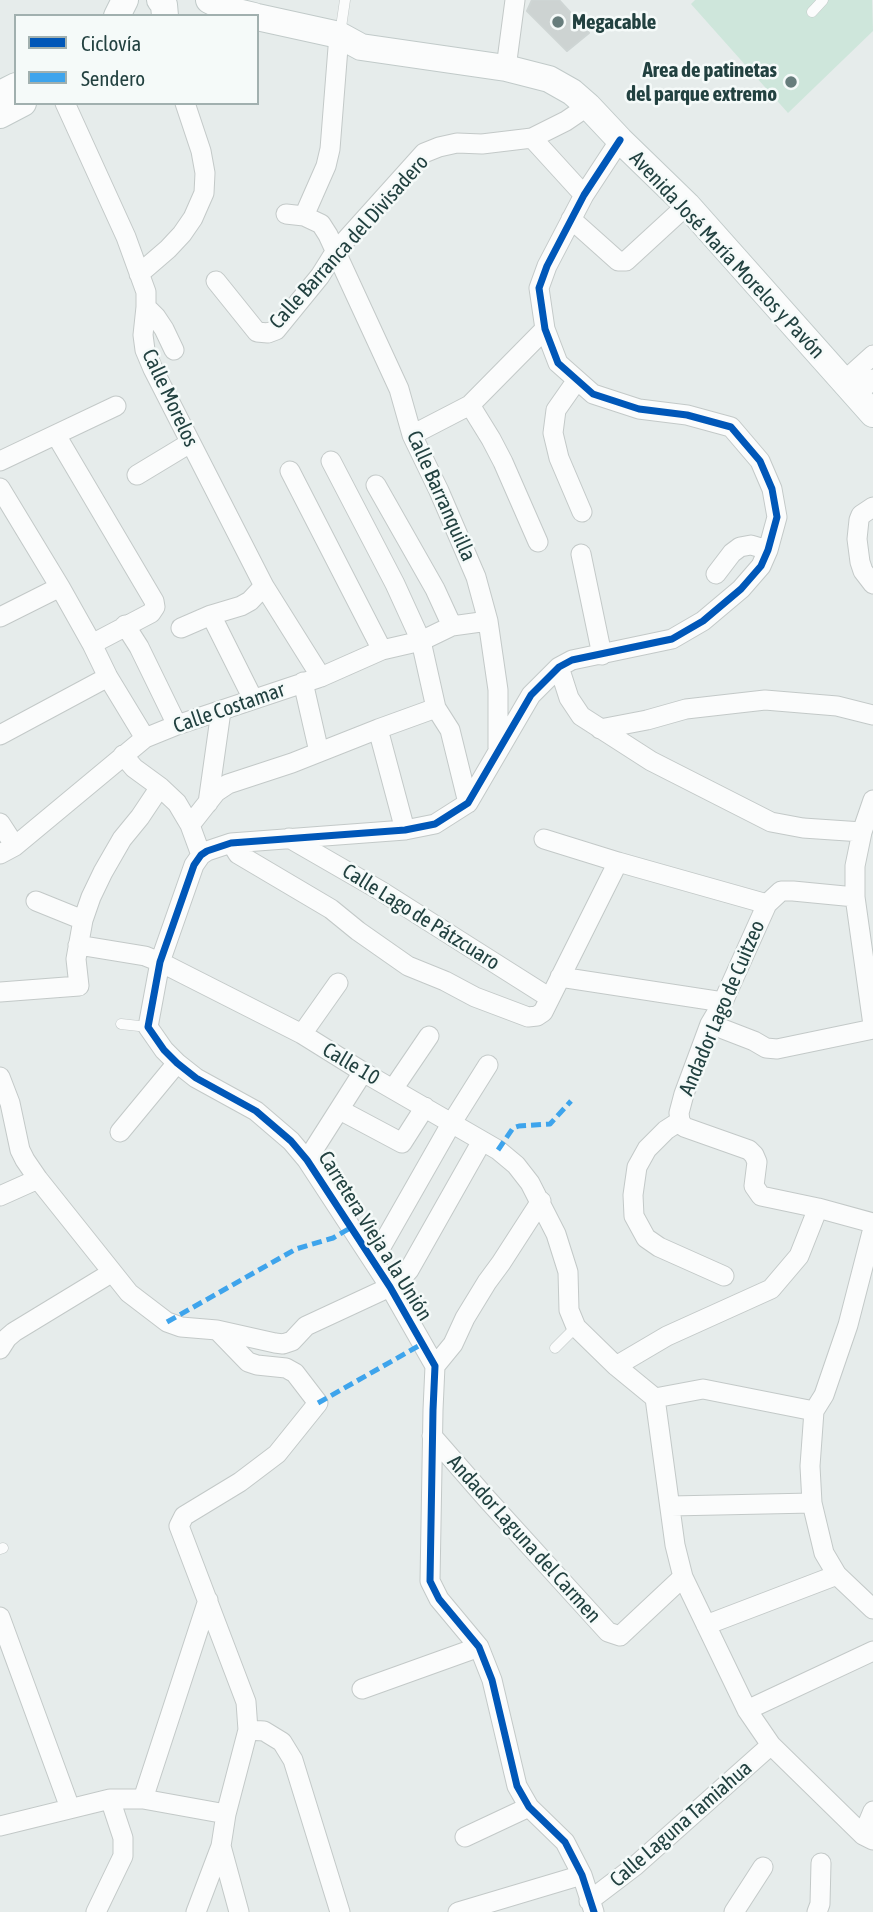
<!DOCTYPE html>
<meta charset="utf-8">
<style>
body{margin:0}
#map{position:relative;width:873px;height:1912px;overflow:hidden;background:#e6eceb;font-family:"Asap Condensed",sans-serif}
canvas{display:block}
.legend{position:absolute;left:14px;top:14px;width:245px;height:91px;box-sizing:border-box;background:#f5faf9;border:2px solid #a1b0af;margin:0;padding:9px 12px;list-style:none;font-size:21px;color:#224140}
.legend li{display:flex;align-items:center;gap:14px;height:35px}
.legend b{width:35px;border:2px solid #a1b0af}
</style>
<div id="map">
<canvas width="873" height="1912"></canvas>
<ul class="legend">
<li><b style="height:9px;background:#0057b8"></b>Ciclovía</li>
<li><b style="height:9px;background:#3ea4ec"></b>Sendero</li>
</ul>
</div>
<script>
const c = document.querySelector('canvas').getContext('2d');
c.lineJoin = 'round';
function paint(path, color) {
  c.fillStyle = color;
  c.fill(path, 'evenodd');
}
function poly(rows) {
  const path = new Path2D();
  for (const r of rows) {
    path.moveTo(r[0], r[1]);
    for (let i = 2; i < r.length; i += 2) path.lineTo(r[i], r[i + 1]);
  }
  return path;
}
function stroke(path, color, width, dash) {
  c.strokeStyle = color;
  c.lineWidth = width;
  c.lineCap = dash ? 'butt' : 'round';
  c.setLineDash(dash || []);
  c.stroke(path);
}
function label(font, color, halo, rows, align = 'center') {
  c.font = font + ' "Asap Condensed",sans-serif';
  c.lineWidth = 5;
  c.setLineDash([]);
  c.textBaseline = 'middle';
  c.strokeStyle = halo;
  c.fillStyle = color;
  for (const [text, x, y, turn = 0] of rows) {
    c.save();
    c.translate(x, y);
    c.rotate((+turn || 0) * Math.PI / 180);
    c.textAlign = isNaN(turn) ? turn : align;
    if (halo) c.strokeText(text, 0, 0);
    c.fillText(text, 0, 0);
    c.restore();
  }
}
const green = poly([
 [695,0,872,0,873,31,788,113,691,4]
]);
const building = poly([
 [532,0,559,0,589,33,567,51,527,11,532,0]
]);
const lane = poly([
 [812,12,823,0],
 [340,34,345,0],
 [121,1024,148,1027],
 [555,1348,576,1327],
 [0,1549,3,1548]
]);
const street = poly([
 [506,68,515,0],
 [65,103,126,237,146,292,146,307,143,335,145,350,153,369,264,586,321,677],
 [532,138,584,195],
 [286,214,304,216,321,224,328,235,399,389,412,435,439,491,476,577,488,621,498,690,498,748],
 [304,216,326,166,330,149,339,35],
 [571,219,618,261,626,261,687,205],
 [139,274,168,249,182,234,193,218,204,193,205,173,201,151,185,103],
 [216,281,257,332,268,333,276,330,320,276,335,252,424,153,439,147,457,143,482,144,532,138,566,121,588,106],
 [146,307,156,317,164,329,174,350],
 [577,380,556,410,553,433,559,458,582,512],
 [843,382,873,355],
 [856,395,873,379],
 [470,405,491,439,503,462,538,542],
 [56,435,154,601,155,607,151,613,92,644],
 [412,435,470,405,545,329],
 [0,461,116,406],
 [331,461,395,584,421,641,436,708,450,730,468,803],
 [290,471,382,650],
 [137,475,190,443],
 [376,485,435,589,452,626],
 [0,488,60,587,92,644,108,677,145,738],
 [873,507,861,515,859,520,857,539,860,562,863,571,873,584],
 [581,554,602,655],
 [716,574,732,553,740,547,751,545,768,550],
 [211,615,253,699],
 [0,617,60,587],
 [125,625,139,647,177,725],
 [181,628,211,615,241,606,250,601,264,586],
 [559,667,569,698,581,716,651,761,771,822,803,828,862,832],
 [303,682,319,752],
 [378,729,405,830],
 [600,729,647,720,686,709,765,700,837,706,873,715],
 [0,735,108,677],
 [123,755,134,768,160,787,177,803,190,825,201,855],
 [873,800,862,832,855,866,855,897,873,1025],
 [208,803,221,711],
 [0,823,15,846],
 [190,825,216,792,228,784,292,763,378,729,436,708],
 [289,838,381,891,550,998],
 [544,839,618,862,767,904],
 [231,843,238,854,331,909,358,931,408,966,445,981,475,997,528,1017,537,1016,543,1012,618,862],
 [0,854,15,846,145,738,177,725,321,677,382,650,421,641,452,626,488,621],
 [36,901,83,920],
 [78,945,145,956,160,962,302,1034,363,1072,498,1150,516,1165,530,1183,556,1234,568,1272,569,1310,576,1327,616,1366,655,1398,675,1545,683,1577,747,1710,771,1745,863,1835,873,1840],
 [560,977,723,1002],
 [0,992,79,986,76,959,83,920,91,897,103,872,122,839,140,817,160,787],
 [710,1024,754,1041,766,1048,777,1049,873,1029],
 [302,1034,338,983],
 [0,1077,10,1103,20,1150,25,1160,38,1179,129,1293,167,1322,181,1327,217,1330,275,1343,283,1344,292,1341,306,1326,390,1287,402,1278,409,1270,482,1141],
 [393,1089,429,1036],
 [340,1110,402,1143,425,1107],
 [680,1121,679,1113,684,1094,710,1024,723,1002,767,904,781,891,793,891,855,897],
 [680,1121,684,1127,749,1150,754,1155,757,1162,754,1186,761,1196,818,1208,873,1223],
 [680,1121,666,1130,647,1149,637,1167,633,1195,634,1216,646,1238,659,1247,724,1276],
 [120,1132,177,1063],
 [307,1160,363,1072],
 [0,1196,38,1179],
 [873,1228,848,1325,824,1395,814,1411,810,1466,812,1503,824,1553,837,1575,873,1609],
 [373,1261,451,1124,488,1065],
 [0,1349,7,1338,14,1332,111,1273],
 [435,1366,453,1344,465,1318,487,1282,501,1263,541,1201],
 [616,1366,667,1336,771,1289,799,1256,818,1208],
 [655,1398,703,1389,814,1411],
 [432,1436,487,1499,608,1632,620,1636,683,1577],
 [671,1506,812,1503],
 [0,1617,70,1808],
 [706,1625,837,1575],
 [362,1689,479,1647],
 [747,1710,873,1651],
 [248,1730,264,1731,282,1742,293,1760,340,1912],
 [143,1799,208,1600],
 [0,1826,110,1799,143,1799,226,1814],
 [863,1835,873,1811],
 [465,1837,529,1807],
 [221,1846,239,1912],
 [589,1901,635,1866,771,1745],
 [96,1912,123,1856,123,1838,110,1799],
 [196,1912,221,1846,226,1814,248,1730,246,1702,179,1526,184,1516,240,1482,277,1454,318,1403,295,1373,286,1368,257,1365,248,1362,217,1330],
 [458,1912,582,1875],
 [594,1912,582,1875,565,1842,529,1807,517,1786,492,1680,479,1647,439,1599,430,1581,433,1410,435,1366,390,1287,307,1160,291,1141,256,1111,196,1078,177,1063,164,1050,148,1027,160,962,194,865,201,855,207,851,231,843,405,830,435,824,468,803,531,695,559,667,572,660,672,639,703,621,741,589,761,566,768,550,777,517,772,489,760,461,731,427,687,415,639,409,593,394,558,363,545,329,539,288,547,266,584,195,620,140],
 [734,1912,763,1867],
 [817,1912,820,1904,821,1863]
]);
const secondary = poly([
 [160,0,164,5,165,16],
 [209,0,229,10,254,16],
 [117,16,125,0],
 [257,17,339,35,361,47,506,68,549,79,572,92,588,106,620,140,687,205,873,414],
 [0,94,16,86],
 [0,115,23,103]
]);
const quiet = poly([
 [498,1150,513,1128,519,1126,550,1124,571,1101],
 [167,1322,296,1249,333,1238,352,1227],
 [318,1403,422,1344]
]);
const cycleway = poly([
 [594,1912,582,1875,565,1842,529,1807,517,1786,492,1680,479,1647,439,1599,430,1581,433,1410,435,1366,390,1287,307,1160,291,1141,256,1111,196,1078,177,1063,164,1050,148,1027,160,962,194,865,201,855,207,851,231,843,405,830,435,824,468,803,531,695,559,667,572,660,672,639,703,621,741,589,761,566,768,550,777,517,772,489,760,461,731,427,687,415,639,409,593,394,558,363,545,329,539,288,547,266,584,195,620,140]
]);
const markers = [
 [558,22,7,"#677d7c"],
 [791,82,7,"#677d7c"]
];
const poiNames = [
 ["Megacable",572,22],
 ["Area de patinetas",777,70,"right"],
 ["del parque extremo",777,94,"right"]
];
const streetNames = [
 ["Calle Barranca del Divisadero",349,242,-48],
 ["Avenida José María Morelos y Pavón",727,255,47],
 ["Calle Morelos",170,398,65],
 ["Calle Barranquilla",441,496,66],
 ["Calle Costamar",229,708,-19],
 ["Calle Lago de Pátzcuaro",421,917,32],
 ["Andador Lago de Cuitzeo",722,1008,-67],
 ["Calle 10",351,1064,31],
 ["Carretera Vieja a la Unión",375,1236,58],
 ["Andador Laguna del Carmen",524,1539,48],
 ["Calle Laguna Tamiahua",681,1824,-41]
];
paint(green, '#cee6db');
paint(building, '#cdd3d2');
stroke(building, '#ced5d4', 2);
stroke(lane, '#c3c9c8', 11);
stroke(street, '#c3c9c8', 21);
stroke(secondary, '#c1cac9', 28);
stroke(lane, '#fbfcfc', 10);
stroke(street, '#fbfcfc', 19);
stroke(secondary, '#fbfcfc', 26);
stroke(quiet, '#3ea4ec', 5, [10, 5]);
stroke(cycleway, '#0057b8', 7);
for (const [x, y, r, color] of markers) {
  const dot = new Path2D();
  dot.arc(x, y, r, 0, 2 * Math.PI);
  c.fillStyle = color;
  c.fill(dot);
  stroke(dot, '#f5faf9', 2.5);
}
label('bold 21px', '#224140', '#f5faf9', poiNames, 'left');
label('21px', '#224140', '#f5faf9', streetNames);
</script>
